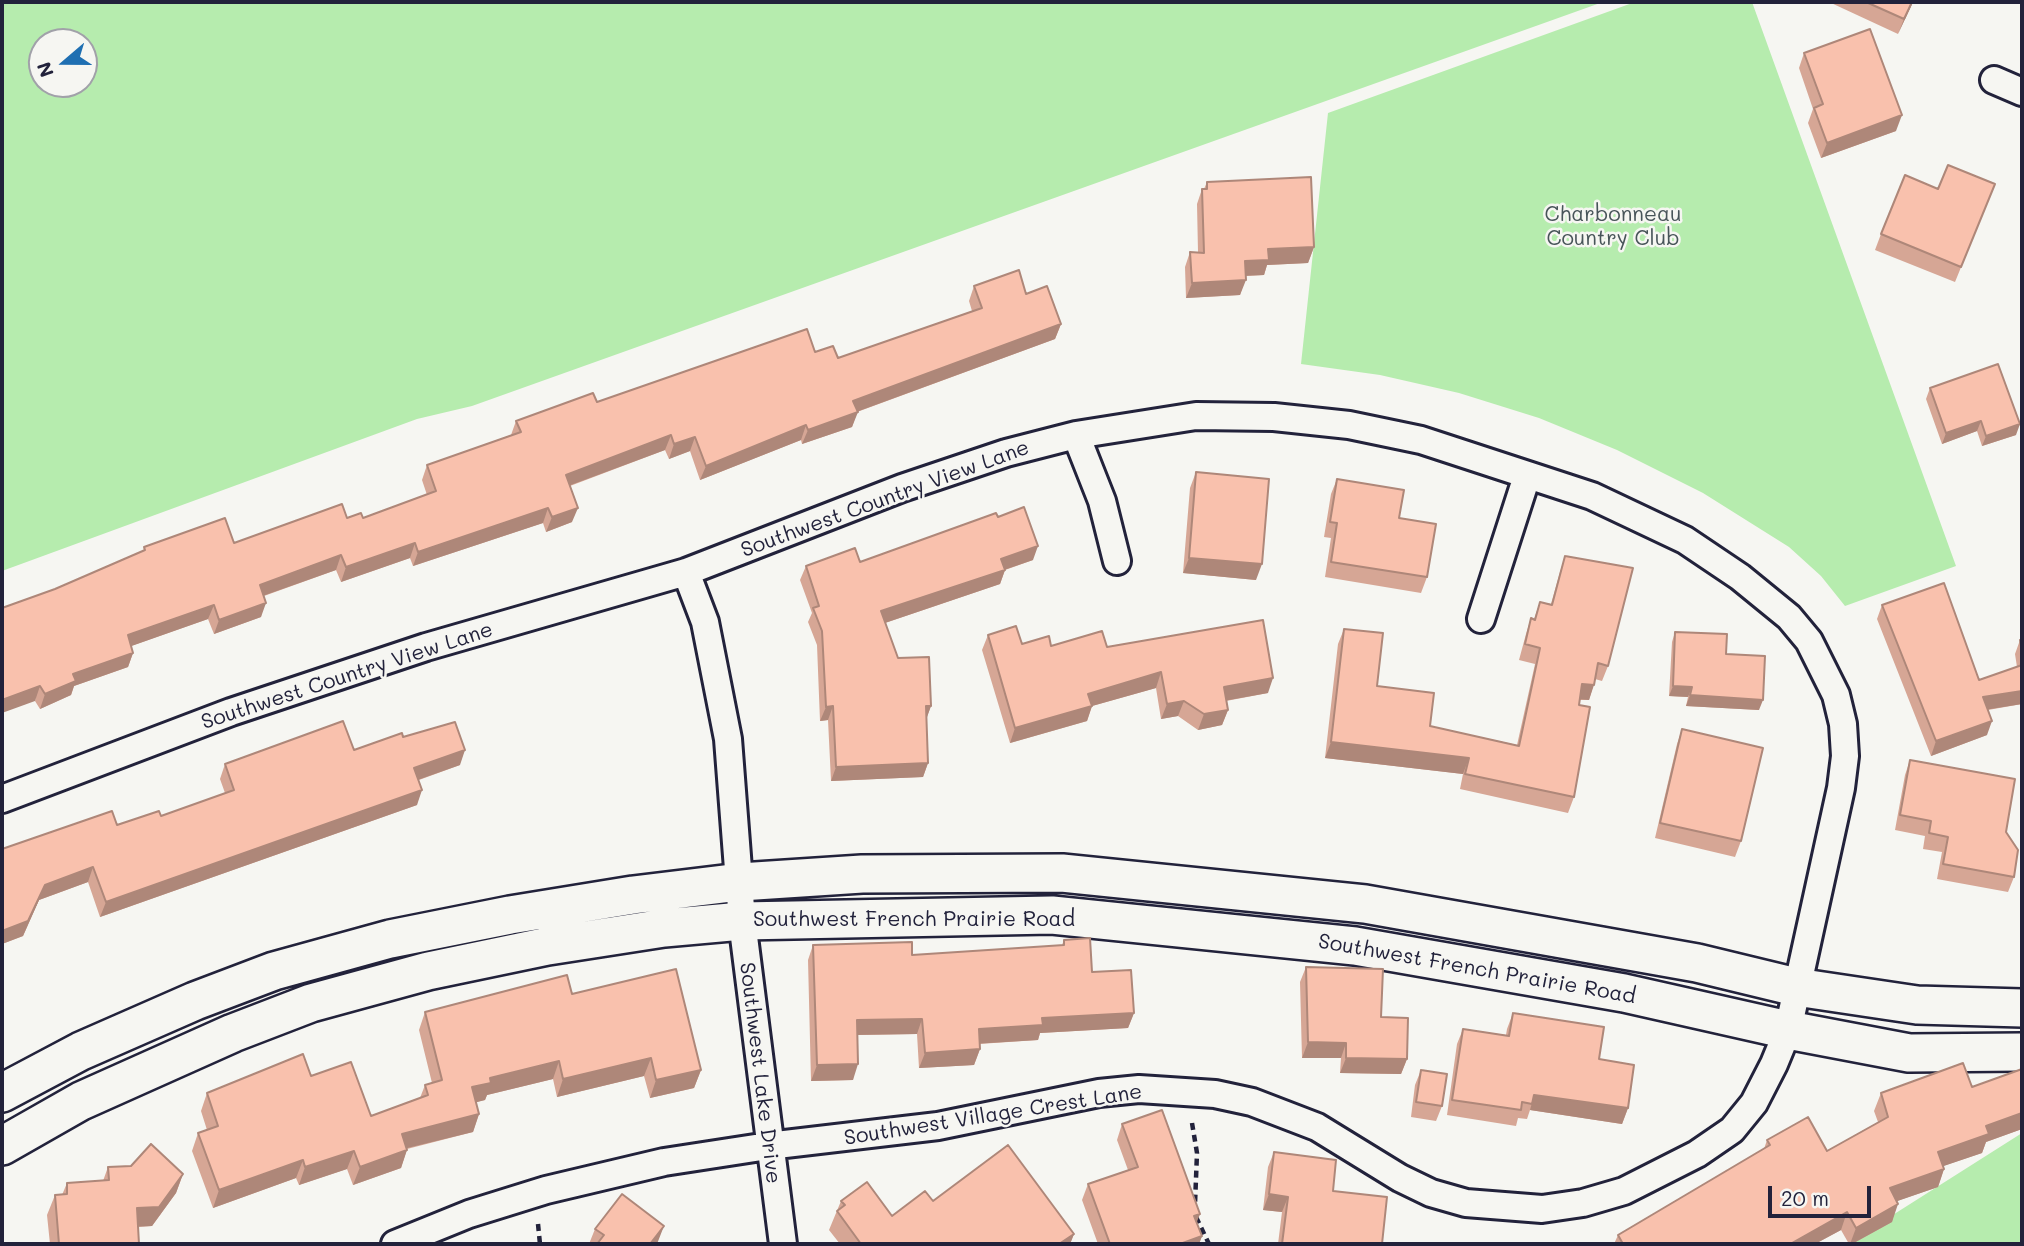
<!DOCTYPE html>
<style>
body{margin:0}
#map{position:relative;width:2024px;height:1246px;overflow:hidden;background:#f6f6f2;font-family:Mali,sans-serif}
canvas{display:block}
.frame{position:absolute;inset:0;border:4px solid #22223b;pointer-events:none}
.north{position:absolute;left:28px;top:28px;width:70px;height:70px;box-sizing:border-box;background:#f6f6f2;border:2px solid #a1a1a9;border-radius:50%;rotate:250deg;font-size:19px;font-weight:700;line-height:28px;text-align:center;color:#22223b}
.north::after{content:'';display:block;margin:auto;width:24px;height:32px;background:#1f6fb2;clip-path:polygon(50% 0,100% 100%,50% 72%,0 100%)}
.scale{position:absolute;left:1768px;top:1186px;width:103px;height:32px;box-sizing:border-box;border:4px solid #22223b;border-top:0;padding-left:9px;font-size:21px;line-height:24px;white-space:nowrap;color:#22223b;-webkit-text-stroke:5px #f6f6f2;paint-order:stroke}
</style>
<div id="map">
<canvas width="2024" height="1246"></canvas>
<div class="frame"></div>
<div class="north">N</div>
<div class="scale">20 m</div>
</div>
<script>
const c = document.querySelector('canvas').getContext('2d');
c.lineJoin = 'round';
function paint(path, color) {
  c.fillStyle = color;
  c.fill(path, 'evenodd');
}
function poly(rows) {
  const path = new Path2D();
  for (const r of rows) {
    path.moveTo(r[0], r[1]);
    for (let i = 2; i < r.length; i += 2) path.lineTo(r[i], r[i + 1]);
  }
  return path;
}
function stroke(path, color, width, dash) {
  c.strokeStyle = color;
  c.lineWidth = width;
  c.lineCap = dash ? 'butt' : 'round';
  c.setLineDash(dash || []);
  c.stroke(path);
}
function label(font, color, halo, rows, align = 'center') {
  c.font = font + ' Mali,sans-serif';
  c.lineWidth = 5;
  c.setLineDash([]);
  c.textBaseline = 'middle';
  c.strokeStyle = halo;
  c.fillStyle = color;
  for (const [text, x, y, turn = 0] of rows) {
    c.save();
    c.translate(x, y);
    c.rotate((+turn || 0) * Math.PI / 180);
    c.textAlign = isNaN(turn) ? turn : align;
    if (halo) c.strokeText(text, 0, 0);
    c.fillText(text, 0, 0);
    c.restore();
  }
}
const green = poly([
 [2,2,1603,2,472,406,417,419,2,571],
 [42,42,84,42,84,84,42,84],
 [1635,2,1752,2,1956,566,1845,606,1821,576,1789,547,1703,493,1617,450,1539,418,1459,393,1380,375,1301,364,1328,113],
 [2022,1133,2022,1244,1847,1244]
]);
const path = poly([
 [1192,1123,1197,1153,1195,1204],
 [1196,1217,1209,1244],
 [538,1224,540,1244]
]);
const street = poly([
 [1994,80,2022,92],
 [1076,435,1102,501,1117,561],
 [686,572,705,622,728,739,742,921,783,1244],
 [1481,619,1527,476],
 [2,799,231,712,426,647,686,572,902,488,1006,453,1076,435,1196,416,1274,417,1349,425,1421,440,1592,496,1685,540,1740,577,1789,617,1809,641,1836,695,1843,724,1845,756,1841,788,1788,1030,1774,1064,1754,1103,1732,1130,1697,1154,1624,1191,1583,1203,1542,1209,1466,1203,1431,1193,1400,1178,1317,1127,1252,1102,1215,1094,1139,1089,1099,1093,938,1126,768,1146,664,1162,546,1190,469,1214,395,1244]
]);
const secondary = poly([
 [2,1093,81,1051,195,1001,274,971,390,939,510,915,633,895,740,882,862,874,1062,873,1365,904,1697,963,1796,987,1917,1005,2022,1008],
 [2,1146,81,1101,233,1033,311,1003,428,971,548,946,664,928,742,921,1052,915,1355,946,1624,993,1788,1030,1909,1053,2022,1052]
]);
const wall = poly([
 [1829,2,1913,2,1898,34],
 [1804,53,1896,131,1821,158,1808,123,1813,109,1799,68],
 [1207,182,1314,247,1308,263,1267,265,1264,275,1246,276,1240,295,1186,298,1185,267,1190,252,1198,252,1197,204,1202,189,1204,189],
 [1989,199,1955,282,1875,250,1881,234],
 [974,286,1026,294,1061,324,1055,339,857,412,852,427,802,444,801,440,700,480,690,451,669,459,665,450,570,486,572,522,546,532,543,523,413,566,410,558,341,582,336,570,264,596,261,617,214,634,208,619,131,646,133,653,128,667,74,686,71,695,40,709,35,701,55,589,143,551,144,547,234,543,347,518,363,518,427,495,422,480,427,465,511,435,516,421,815,352,838,358,972,311,969,301],
 [1930,388,2016,435,1982,446,1977,431,1942,444,1926,399],
 [1196,472,1256,580,1183,573,1190,488],
 [1337,479,1399,518,1427,577,1421,593,1325,577,1331,538,1324,537,1331,494],
 [998,517,1033,560,1005,570,1000,584,885,623,898,658,931,706,926,719,928,763,923,777,831,781,828,720,820,721,817,645,808,622,812,613,800,580,806,566,860,562],
 [1565,556,1608,666,1602,681,1595,679,1589,700,1580,700,1574,797,1568,813,1460,789,1463,774,1325,758,1338,644,1344,629,1377,686,1430,726,1517,745,1535,664,1519,660,1526,634,1531,618,1534,619,1540,602,1551,604,1560,572],
 [1882,605,1979,680,2017,667,2015,654,2020,640,2022,640,2022,704,1988,710,1987,735,1931,756,1877,619],
 [1675,632,1726,654,1759,710,1686,706,1688,697,1669,696,1672,642],
 [988,635,1022,644,1051,646,1268,693,1226,701,1228,710,1222,725,1198,730,1178,716,1161,719,1156,688,1092,706,1087,721,1010,743,982,650],
 [1682,729,1741,841,1735,857,1655,838,1677,744],
 [403,737,460,765,419,780,417,805,100,917,88,882,39,900,23,936,2,944,2,849,161,816,225,793,220,779,225,764,354,750],
 [1910,760,2006,832,2014,877,2008,892,1937,879,1942,852,1923,849,1925,836,1895,830,1905,775],
 [1064,940,1092,972,1134,1013,1128,1028,1040,1033,1038,1040,979,1044,980,1049,974,1065,919,1068,917,1034,858,1035,853,1080,811,1081,808,960,813,945,912,955,1062,945],
 [1306,967,1381,1017,1407,1059,1401,1074,1340,1073,1341,1058,1302,1058,1300,982],
 [572,994,701,1070,694,1088,650,1098,644,1076,557,1097,553,1079,487,1095,485,1100,476,1102,479,1114,473,1132,407,1149,401,1168,353,1185,347,1169,299,1185,296,1178,213,1208,192,1151,198,1133,207,1130,201,1111,207,1093,311,1076,371,1116,420,1098,425,1085,432,1083,419,1030,425,1012],
 [1513,1013,1599,1059,1628,1108,1622,1124,1530,1110,1527,1119,1518,1118,1516,1126,1447,1115,1457,1044,1463,1029,1506,1035,1507,1029],
 [2022,1069,2022,1129,1986,1142,1982,1153,1943,1166,1944,1169,1938,1187,1897,1201,1892,1222,1852,1244,1849,1244,1841,1230,1815,1244,1614,1244,1618,1235,1764,1149,1767,1140,1827,1151,1878,1122,1874,1111,1881,1093,1972,1087],
 [1421,1070,1442,1106,1436,1121,1411,1117,1415,1085],
 [1122,1124,1197,1223,1202,1236,1199,1244,1098,1244,1082,1200,1088,1184,1128,1170,1117,1140],
 [1274,1152,1333,1191,1382,1244,1278,1244,1282,1212,1263,1210,1268,1167],
 [108,1167,183,1174,176,1193,152,1226,138,1227,139,1244,50,1244,47,1215,55,1195,62,1195,67,1183,103,1181],
 [841,1201,892,1216,933,1201,1074,1234,1070,1244,840,1244,829,1230],
 [595,1229,657,1244,589,1244]
]);
const shadedWall = poly([
 [1912,2,1913,2,1898,34,1904,19],
 [1902,115,1896,131,1821,158,1827,143],
 [1314,247,1308,263,1267,265,1264,275,1240,276,1245,261,1268,249],
 [1246,280,1240,295,1186,298,1192,283],
 [1061,324,1055,339,848,415,853,401],
 [858,412,852,427,802,444,808,430],
 [1981,421,1977,431,1942,444,1946,433],
 [2020,424,2016,435,1982,446,1986,436],
 [806,425,801,440,700,480,706,466],
 [671,435,665,450,560,489,566,475],
 [695,437,690,451,669,459,674,444],
 [548,508,543,523,413,566,418,552],
 [578,508,572,522,546,532,552,517],
 [415,543,410,558,341,582,346,567],
 [1038,546,1033,560,1001,571,1005,570,1000,584,876,626,881,611,1001,559],
 [341,555,336,570,254,599,260,585],
 [1189,558,1262,564,1256,580,1183,573],
 [266,603,261,617,214,634,219,620],
 [214,605,208,619,123,649,128,635],
 [133,653,128,667,74,686,71,695,40,709,45,694,73,674],
 [1161,672,1156,688,1092,706,1087,721,1010,743,1015,728,1088,694],
 [1273,678,1268,693,1218,702,1224,687],
 [1582,684,1594,685,1589,700,1577,699],
 [40,686,35,701,2,713,2,700],
 [1673,686,1692,687,1688,697,1669,696],
 [2022,691,2022,704,1978,711,1983,697],
 [1690,695,1763,700,1759,710,1686,706],
 [1184,701,1178,716,1161,719,1167,704],
 [833,706,828,720,820,721,826,707],
 [926,706,931,706,926,720],
 [1228,710,1222,725,1198,730,1204,714],
 [1992,721,1987,735,1931,756,1936,741],
 [1331,742,1469,758,1463,774,1325,758],
 [465,750,460,765,409,783,414,768],
 [928,763,923,777,831,781,836,767],
 [422,790,417,805,100,917,106,902],
 [93,867,88,882,39,900,23,936,2,944,2,931,45,885],
 [1134,1013,1128,1028,1040,1033,1038,1040,973,1044,979,1029,1042,1018],
 [922,1019,917,1034,852,1035,857,1020],
 [1308,1042,1346,1043,1341,1058,1302,1058],
 [980,1049,974,1065,919,1068,925,1053],
 [651,1058,644,1076,557,1097,563,1079],
 [1346,1058,1407,1059,1401,1074,1340,1073],
 [559,1061,553,1079,487,1095,485,1100,466,1105,472,1087,490,1078],
 [858,1064,853,1080,811,1081,817,1065],
 [701,1070,694,1088,650,1098,656,1080],
 [1534,1095,1628,1108,1622,1124,1530,1110],
 [2022,1113,2022,1129,1986,1142,1982,1153,1932,1170,1938,1152,1986,1126],
 [479,1114,473,1132,395,1151,402,1134],
 [407,1150,401,1168,353,1185,360,1167],
 [354,1151,347,1169,299,1185,305,1167],
 [303,1160,296,1178,213,1208,219,1190],
 [1944,1169,1938,1187,1883,1206,1890,1188],
 [183,1174,176,1193,152,1226,130,1227,137,1208],
 [1269,1194,1288,1197,1282,1212,1263,1210],
 [1898,1204,1892,1222,1852,1244,1850,1244,1856,1228],
 [1847,1212,1841,1230,1815,1244,1791,1244],
 [1200,1214,1194,1229,1194,1216],
 [664,1226,657,1244,650,1244],
 [1074,1234,1070,1244,1059,1244],
 [1202,1236,1199,1244,1180,1244]
]);
const building = poly([
 [1866,2,1912,2,1904,19,1866,2],
 [1870,29,1902,115,1827,143,1814,108,1823,104,1804,53,1870,29],
 [1948,165,1995,184,1961,267,1881,234,1905,175,1938,189,1948,165],
 [1311,177,1314,247,1268,249,1269,260,1245,261,1246,280,1192,283,1190,252,1204,253,1202,189,1207,189,1207,182,1311,177],
 [1019,270,1026,294,1047,286,1061,324,853,401,858,412,808,430,806,425,706,466,695,437,674,444,671,435,566,475,578,508,552,517,548,508,418,552,415,543,346,567,341,555,260,585,266,603,219,620,214,605,128,635,133,653,73,674,76,681,45,694,40,686,2,700,2,608,55,589,145,550,144,547,225,518,234,543,342,504,347,518,361,513,363,518,436,491,427,465,521,432,516,421,593,393,597,402,807,329,815,352,833,346,838,358,982,308,974,286,1019,270],
 [1998,364,2020,424,1986,436,1981,421,1946,433,1930,388,1998,364],
 [1196,472,1269,479,1262,564,1189,558,1196,472],
 [1337,479,1404,490,1399,518,1436,524,1427,577,1331,562,1337,523,1330,522,1337,479],
 [1024,507,1038,546,1001,559,1005,570,881,611,898,658,929,657,931,706,926,706,928,763,836,767,833,706,826,707,822,631,813,608,819,606,806,566,855,548,860,562,996,513,998,517,1024,507],
 [1565,556,1633,568,1608,666,1598,663,1594,685,1582,684,1579,705,1590,707,1574,797,1465,774,1469,758,1331,742,1344,629,1383,633,1377,686,1434,693,1430,726,1519,746,1540,648,1525,644,1531,618,1535,620,1540,602,1552,605,1565,556],
 [1944,583,1979,680,2022,665,2022,691,1983,697,1992,721,1936,741,1882,605,1944,583],
 [1263,620,1273,678,1224,687,1228,710,1204,714,1184,701,1167,704,1161,672,1088,694,1092,706,1015,728,988,635,1016,626,1022,644,1049,636,1051,646,1102,631,1107,647,1263,620],
 [1675,632,1727,634,1726,654,1765,656,1763,700,1690,695,1692,687,1673,686,1675,632],
 [2020,640,2022,640,2022,654,2020,640],
 [343,721,354,750,402,733,403,737,455,722,465,750,414,768,422,790,106,902,93,867,45,885,28,921,2,931,2,849,112,811,117,825,159,811,161,816,234,790,225,764,343,721],
 [1682,729,1763,748,1741,841,1660,823,1682,729],
 [1910,760,2015,779,2006,832,2018,850,2014,877,1943,864,1948,837,1929,833,1931,821,1900,815,1910,760],
 [1090,938,1092,972,1131,970,1134,1013,1042,1018,1043,1025,979,1029,980,1049,925,1053,922,1019,857,1020,858,1064,817,1065,813,945,912,942,912,955,1064,945,1064,940,1090,938],
 [1306,967,1383,969,1381,1017,1408,1018,1407,1059,1346,1058,1346,1043,1308,1042,1306,967],
 [676,969,701,1070,656,1080,651,1058,563,1079,559,1061,490,1078,491,1083,472,1087,479,1114,402,1134,407,1150,360,1167,354,1151,305,1167,303,1160,219,1190,198,1133,218,1126,207,1093,303,1054,311,1076,351,1062,371,1116,428,1095,425,1085,442,1080,425,1012,567,975,572,994,676,969],
 [1513,1013,1604,1027,1599,1059,1634,1065,1628,1108,1534,1095,1532,1104,1522,1102,1521,1110,1452,1100,1463,1029,1509,1036,1513,1013],
 [1963,1063,1972,1087,2022,1069,2022,1113,1986,1126,1989,1134,1938,1152,1944,1169,1890,1188,1898,1204,1856,1228,1847,1212,1792,1243,1793,1244,1623,1244,1618,1235,1770,1145,1767,1140,1808,1117,1827,1151,1888,1117,1881,1093,1963,1063],
 [1421,1070,1447,1074,1442,1106,1416,1102,1421,1070],
 [1162,1110,1200,1214,1194,1216,1202,1236,1180,1244,1147,1244,1146,1243,1143,1244,1110,1244,1088,1184,1138,1167,1122,1124,1162,1110],
 [151,1144,183,1174,159,1207,137,1208,139,1244,59,1244,55,1195,67,1194,67,1183,109,1180,108,1167,131,1166,151,1144],
 [1008,1145,1074,1234,1059,1244,861,1244,837,1211,845,1205,841,1201,867,1182,892,1216,925,1191,933,1201,1008,1145],
 [1274,1152,1336,1160,1333,1191,1387,1197,1382,1244,1282,1244,1288,1197,1269,1194,1274,1152],
 [622,1194,664,1226,650,1244,597,1244,604,1235,595,1229,622,1194]
]);
const parkNames = [
 ["Charbonneau",1613,215],
 ["Country Club",1613,239]
];
const streetNames = [
 ["Southwest Country View Lane",885,499,-20],
 ["Southwest Country View Lane",347,676,-18],
 ["Southwest French Prairie Road",914,920],
 ["Southwest French Prairie Road",1477,969,10],
 ["Southwest Lake Drive",760,1073,83],
 ["Southwest Village Crest Lane",993,1115,-9]
];
paint(green, '#b6ecae');
stroke(street, '#22223b', 32);
stroke(secondary, '#22223b', 42);
stroke(path, '#22223b', 4.5, [7, 5]);
stroke(street, '#f6f6f2', 26);
stroke(secondary, '#f6f6f2', 37);
paint(wall, '#d6a695');
paint(shadedWall, '#ae8779');
paint(building, '#f9c1ad');
stroke(building, '#ae8779', 2);
label('21px', '#475458', '#f6f6f2', parkNames);
label('21px', '#22223b', '#f6f6f2', streetNames);
</script>
